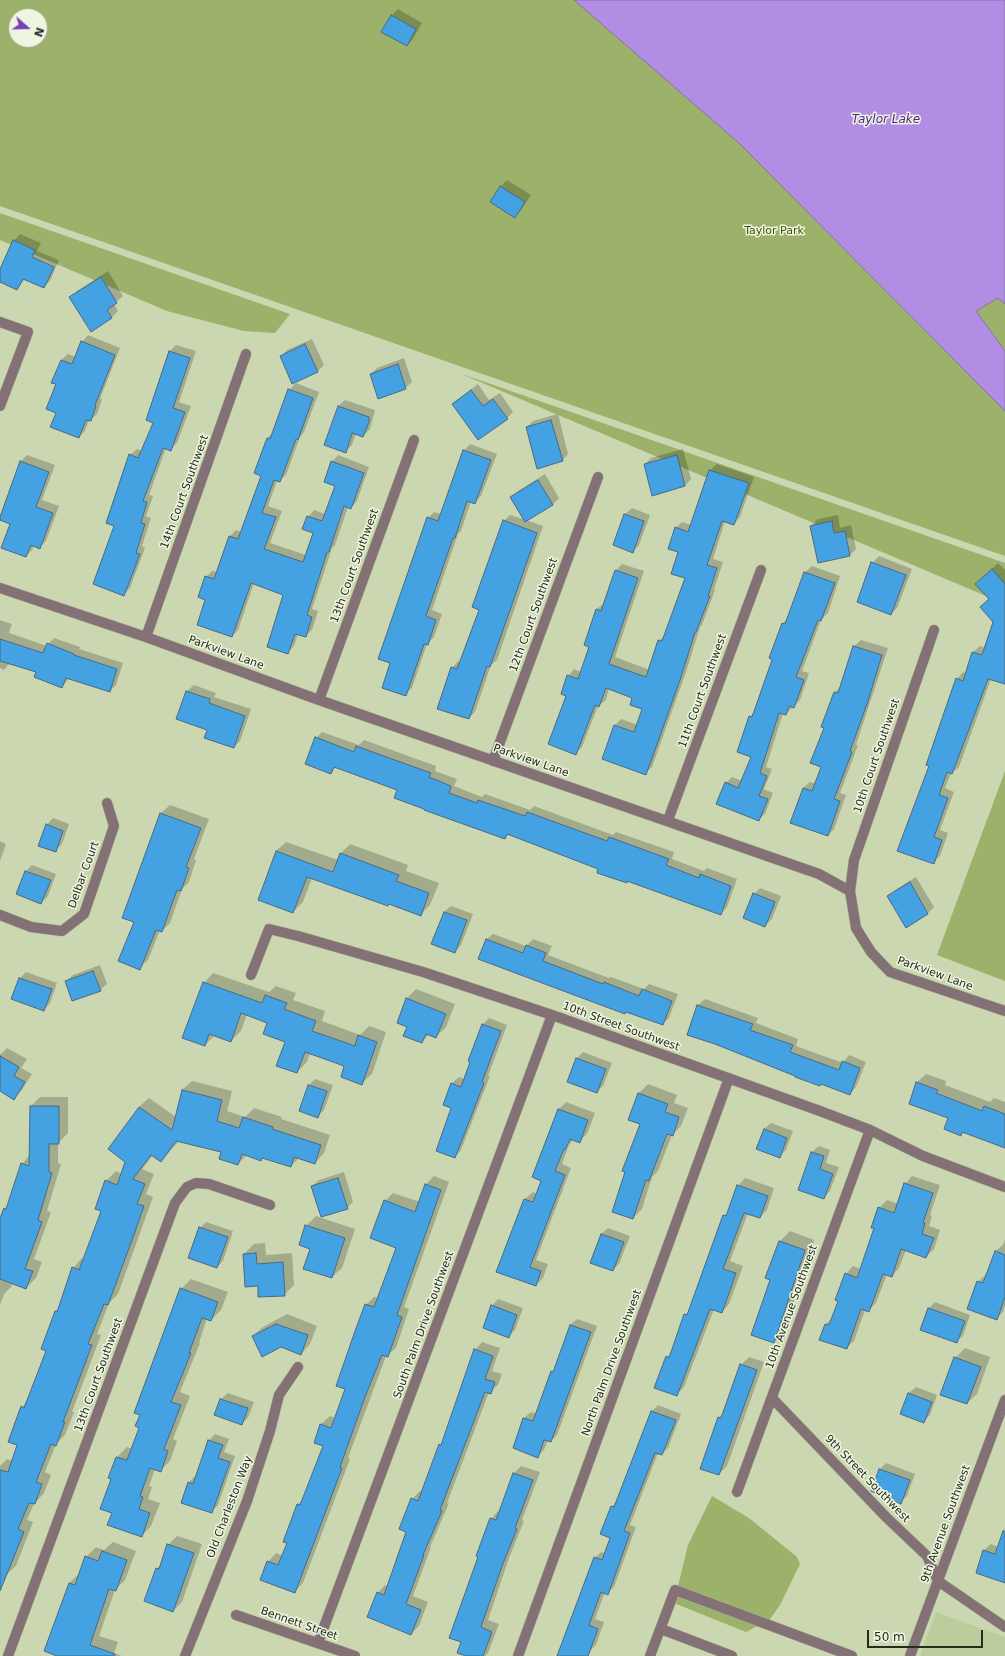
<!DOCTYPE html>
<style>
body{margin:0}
#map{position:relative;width:1005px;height:1656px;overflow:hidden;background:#cbd7b0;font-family:"DejaVu Sans",sans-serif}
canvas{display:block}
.north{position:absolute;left:8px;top:8px;width:40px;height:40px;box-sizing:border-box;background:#eef5e1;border:1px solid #9ea492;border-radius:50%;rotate:110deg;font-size:11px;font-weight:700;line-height:16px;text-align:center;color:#262b1c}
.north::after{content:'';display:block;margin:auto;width:14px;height:18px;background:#7941b8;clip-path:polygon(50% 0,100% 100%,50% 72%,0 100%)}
.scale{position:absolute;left:867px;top:1630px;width:116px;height:18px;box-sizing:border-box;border:2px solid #262b1c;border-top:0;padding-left:5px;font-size:12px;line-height:14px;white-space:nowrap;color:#262b1c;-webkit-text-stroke:3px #eef5e1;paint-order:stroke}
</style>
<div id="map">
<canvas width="1005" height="1656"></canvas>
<div class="north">N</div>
<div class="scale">50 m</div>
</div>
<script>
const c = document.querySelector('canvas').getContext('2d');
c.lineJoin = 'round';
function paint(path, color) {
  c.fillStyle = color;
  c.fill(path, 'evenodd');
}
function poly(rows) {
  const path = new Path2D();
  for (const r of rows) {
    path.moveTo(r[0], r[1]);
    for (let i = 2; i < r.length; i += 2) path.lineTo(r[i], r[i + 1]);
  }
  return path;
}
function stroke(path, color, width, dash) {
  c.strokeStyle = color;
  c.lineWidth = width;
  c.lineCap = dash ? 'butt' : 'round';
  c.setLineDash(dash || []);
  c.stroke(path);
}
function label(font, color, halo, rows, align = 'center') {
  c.font = font + ' "DejaVu Sans",sans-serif';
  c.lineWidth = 3;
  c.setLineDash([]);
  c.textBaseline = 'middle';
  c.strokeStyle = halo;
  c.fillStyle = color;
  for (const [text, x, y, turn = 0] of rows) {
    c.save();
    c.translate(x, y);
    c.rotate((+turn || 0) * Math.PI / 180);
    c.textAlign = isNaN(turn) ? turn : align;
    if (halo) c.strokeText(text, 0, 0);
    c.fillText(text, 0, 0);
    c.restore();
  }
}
const built = poly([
 [936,1612,1005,1637,1005,1656,920,1656]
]);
const green = poly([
 [0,0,1005,0,1005,556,0,206],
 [16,16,40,16,40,40,16,40],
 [0,213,290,314,275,333,244,331,167,311,0,240],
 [459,373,1005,563,1005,604],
 [1005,771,1005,981,937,955],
 [712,1496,749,1518,797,1557,800,1564,780,1605,770,1619,746,1632,674,1603,688,1545]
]);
const water = poly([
 [574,0,1005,0,1005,304,998,298,976,311,1005,351,1005,411,740,144,574,0]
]);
const shadow = poly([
 [398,9,422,23,413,39,407,45,392,15],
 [507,180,531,195,521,210,515,217,491,201,501,186],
 [20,234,41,243,37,251,59,260,50,281,44,287,25,279,17,289,0,281,0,271,14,241],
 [108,271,123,296,114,304,118,311,111,318,71,297,77,291],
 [88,335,120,348,100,399,102,399,97,414,90,420,89,420,85,431,78,437,57,412,57,384,61,360,68,354,76,357,82,342],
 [312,339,324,365,318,371,293,383,281,357,287,350],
 [176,345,196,351,179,402,191,406,177,443,171,449,166,448,149,495,153,496,146,516,151,518,142,546,145,548,130,588,124,594,115,525,130,455,137,449,142,451,154,422,147,419,170,351],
 [404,358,412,382,405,388,371,374,377,368],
 [296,383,319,392,304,432,300,437,286,475,279,481,277,481,268,506,282,511,270,543,306,555,314,532,308,517,314,510,325,514,336,485,332,462,338,455,369,467,357,501,351,508,348,507,335,545,332,548,312,609,318,611,312,630,305,636,298,634,294,646,288,652,284,595,254,583,238,630,232,636,206,599,206,577,212,571,217,572,230,536,236,530,242,532,262,475,255,472,267,438,274,432,289,390],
 [478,384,489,400,500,393,513,412,507,418,453,404],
 [345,400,375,410,370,429,363,436,356,433,352,445,345,452,338,406],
 [558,414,568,454,562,461,527,427,533,421],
 [470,444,497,454,481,496,475,502,471,501,461,531,458,534,432,610,442,614,434,637,427,644,412,688,405,695,391,663,428,518,434,512,441,514,464,450],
 [683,449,691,479,685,486,653,495,645,464,651,458],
 [27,455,55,465,42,500,59,506,46,541,39,548,34,546,32,550,26,556,12,524,0,519,21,461],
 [717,464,754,477,740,517,734,524,725,521,713,559,723,562,714,589,715,590,702,625,700,627,686,672,652,767,645,773,615,725,621,719,638,725,643,708,634,697,609,688,606,700,598,706,582,747,576,753,568,695,568,676,574,669,581,672,590,646,597,609,604,603,616,570,622,564,644,571,615,657,650,670,659,641,666,634,686,577,679,552,676,528,682,522,692,525,710,470],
 [545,474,559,498,553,504,526,520,543,526,497,660,491,665,475,712,469,718,452,668,458,661,460,662,480,609,504,521,510,515,526,520,512,497,518,491],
 [632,508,650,515,639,545,632,552,614,545,625,514],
 [838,515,840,528,851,525,856,549,850,555,811,526,818,519],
 [879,556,912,569,897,608,891,614,872,563],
 [998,563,1005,570,1005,683,991,679,959,767,952,773,951,773,945,788,954,792,940,830,948,833,940,856,933,863,930,765,957,679,963,672,966,674,973,652,980,646,986,648,994,622,990,599,976,584],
 [812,566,840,576,828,613,821,620,802,671,809,673,800,700,786,714,783,713,766,767,772,769,764,789,773,793,765,814,758,820,726,783,732,777,742,781,752,756,750,717,755,711,774,659,770,658,783,623,789,617,805,572],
 [0,620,12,624,9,633,47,646,54,638,80,647,79,649,123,663,116,685,110,691,69,678,62,687,37,672,10,663,4,670,0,668],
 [861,640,888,648,856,745,858,745,840,793,846,795,834,829,828,835,803,788,810,782,816,784,823,767,825,727,835,692,841,686,854,646],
 [194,685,216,693,214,697,251,709,240,741,234,747,208,729,177,718,187,691],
 [322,732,359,745,364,740,436,766,435,771,457,779,454,786,482,797,485,794,530,810,534,806,613,835,616,832,674,852,672,859,704,871,707,868,737,879,727,907,721,914,628,880,626,882,599,868,509,834,505,838,398,789,336,767,331,772,316,738],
 [170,805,209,819,194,859,196,860,189,882,182,889,170,923,162,931,160,930,148,960,139,968,135,922,123,918,161,813],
 [53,818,69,824,62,844,56,850,47,825],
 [0,841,6,844,0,861],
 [286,842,338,860,341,853,350,844,408,865,406,871,439,883,430,905,420,915,312,878,303,902,293,912,276,851],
 [32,865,56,874,48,896,41,903,17,894,26,871],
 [916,877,934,907,928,913,906,926,888,896,895,890],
 [760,888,781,896,772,919,765,926,754,894],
 [451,906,473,914,461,945,455,952,444,912],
 [493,934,526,946,533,939,552,946,548,955,609,978,611,977,644,989,649,984,678,994,669,1018,662,1024,486,940],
 [100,965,107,984,100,990,66,981,73,975],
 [26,972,57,983,50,1003,44,1010,12,999,20,978],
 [213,973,269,992,276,986,296,993,293,1000,325,1011,322,1021,360,1035,369,1026,386,1032,372,1074,362,1083,345,1065,310,1053,307,1062,297,1072,286,1042,269,1022,247,1014,241,1031,231,1041,215,1035,205,1045,204,983],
 [416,989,455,1004,446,1027,436,1037,429,1034,422,1042,409,1027,406,999],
 [705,999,758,1018,756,1023,798,1039,796,1046,843,1063,849,1055,866,1062,856,1087,850,1094,822,1083,820,1085,715,1043,688,1034,698,1005],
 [489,1018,507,1025,488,1076,490,1076,461,1150,455,1157,453,1108,444,1105,452,1083,459,1077,465,1079,482,1025],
 [7,1048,27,1059,21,1068,32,1074,22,1090,14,1098,0,1090,0,1053,1,1054],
 [583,1052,612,1063,603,1086,597,1092,577,1058],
 [926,1074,946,1081,945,1085,990,1102,994,1098,1005,1102,1005,1147,964,1132,961,1135,949,1117,910,1103,917,1082],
 [315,1079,333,1085,324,1110,318,1116,309,1085],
 [192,1081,232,1091,227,1111,245,1117,254,1108,282,1117,281,1119,330,1135,324,1153,315,1163,299,1158,291,1166,264,1157,261,1160,247,1155,238,1164,222,1152,179,1141,161,1161,153,1155,142,1169,154,1174,146,1194,153,1197,144,1222,118,1294,109,1303,97,1334,101,1335,72,1412,74,1412,65,1435,56,1444,45,1472,51,1475,44,1493,34,1504,27,1520,33,1522,16,1566,6,1575,1,1573,0,1577,0,1466,7,1459,13,1461,19,1444,22,1407,28,1400,47,1350,55,1311,59,1308,73,1268,82,1258,84,1259,103,1211,106,1181,116,1171,122,1174,139,1107,149,1098,176,1117,182,1090],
 [648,1084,677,1095,674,1103,688,1108,681,1126,672,1135,658,1171,652,1177,642,1209,633,1218,641,1124,639,1093],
 [40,1097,68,1097,68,1133,58,1143,58,1163,61,1164,47,1211,51,1212,34,1259,42,1262,36,1278,26,1288,13,1283,11,1287,4,1294,0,1305,0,1221,5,1209,8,1205,22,1164,30,1155,31,1106],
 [566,1102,595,1113,587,1134,579,1141,574,1139,569,1145,562,1164,571,1168,536,1260,548,1264,543,1278,536,1285,497,1272,525,1199,533,1192,537,1194,543,1180,534,1176,559,1109],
 [771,1123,793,1131,786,1150,779,1157,764,1129],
 [819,1146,830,1150,826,1163,839,1167,830,1191,824,1198,800,1189,812,1152],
 [344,1172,353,1202,347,1208,312,1186,319,1180],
 [434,1176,449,1182,404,1307,409,1309,396,1348,386,1356,348,1458,350,1459,303,1583,294,1592,268,1562,276,1553,283,1556,288,1543,285,1541,298,1504,304,1498,325,1446,315,1442,321,1424,330,1416,335,1418,346,1388,366,1305,374,1297,379,1298,397,1247,385,1201,393,1193,420,1202,426,1184],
 [912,1176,940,1185,930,1215,932,1216,929,1226,940,1230,934,1249,926,1257,906,1250,899,1268,892,1276,887,1274,876,1303,868,1311,865,1310,854,1341,846,1348,826,1324,834,1316,839,1300,846,1274,853,1266,861,1269,875,1228,879,1208,887,1200,898,1204,905,1184],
 [745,1178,774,1188,767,1210,760,1217,748,1213,730,1261,743,1266,729,1304,722,1312,714,1309,684,1387,676,1395,667,1357,672,1351,685,1315,690,1310,724,1216,729,1211,738,1186],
 [316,1216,355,1229,342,1268,332,1277,311,1249,306,1226],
 [206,1222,233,1231,223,1261,217,1267,200,1228],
 [608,1228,630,1236,619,1264,613,1270,601,1234],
 [790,1231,814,1240,784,1332,774,1342,772,1279,767,1278,780,1241],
 [1005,1239,1005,1307,1003,1312,997,1318,978,1282,985,1275,986,1276,995,1251,1003,1245],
 [265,1243,266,1255,292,1253,294,1285,284,1295,259,1285,244,1254,254,1244],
 [191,1279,228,1292,221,1310,211,1320,207,1318,199,1343,200,1343,180,1392,190,1396,173,1439,177,1441,170,1461,160,1471,155,1469,149,1486,152,1487,148,1499,160,1503,151,1526,142,1536,113,1513,112,1478,110,1477,117,1457,127,1447,132,1449,181,1289],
 [498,1299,523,1308,515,1330,509,1336,492,1306],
 [935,1302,970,1315,963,1336,956,1342,929,1308],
 [287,1314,317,1326,310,1344,301,1354,253,1336,263,1327],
 [577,1319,597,1326,557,1435,551,1441,548,1440,544,1450,538,1456,514,1448,524,1418,531,1412,537,1414,552,1372,556,1368,570,1325],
 [482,1342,500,1348,492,1371,502,1374,498,1385,489,1392,447,1503,449,1503,430,1547,431,1547,413,1596,428,1602,419,1626,411,1634,378,1593,385,1585,388,1586,408,1531,412,1499,420,1491,422,1492,440,1445,444,1441,475,1350],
 [965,1348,990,1357,977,1394,967,1403,955,1358],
 [749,1357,764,1362,727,1466,719,1474,719,1418,723,1413,741,1365],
 [916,1387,937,1395,930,1415,924,1421,902,1413,909,1393],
 [228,1393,254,1402,248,1418,241,1424,216,1415,221,1399],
 [658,1405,681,1414,668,1448,662,1454,658,1453,630,1525,636,1527,614,1587,607,1593,605,1592,595,1619,604,1622,596,1645,585,1656,558,1656,595,1558,601,1552,606,1553,612,1538,612,1507,617,1501,652,1411],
 [215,1434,229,1439,224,1452,235,1456,218,1505,211,1512,189,1482,195,1476,196,1476,209,1440],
 [886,1463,915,1474,907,1496,901,1502,879,1470],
 [521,1466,540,1472,522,1520,524,1521,509,1558,488,1620,499,1624,488,1653,485,1656,469,1656,462,1642,479,1557,491,1519,498,1511,500,1512,514,1473],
 [1005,1530,1005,1582,977,1572,984,1550,991,1544,999,1547],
 [177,1536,202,1544,182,1602,173,1611,157,1569,162,1563,168,1545],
 [113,1542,136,1551,125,1580,115,1590,99,1636,118,1642,114,1653,122,1656,60,1656,69,1583,79,1574,86,1557,96,1547,104,1550]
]);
const building = poly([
 [391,15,416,29,407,46,381,32,391,15],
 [500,186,525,202,515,218,490,202,500,186],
 [13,240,35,250,32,257,54,267,44,288,23,279,17,290,0,282,0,269,13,240],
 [101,277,117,303,107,310,112,318,91,332,69,297,101,277],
 [81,341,115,355,95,405,96,406,91,421,86,420,79,438,50,427,56,413,46,409,56,384,51,383,61,360,72,364,81,341],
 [305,344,318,372,292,384,280,356,305,344],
 [169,351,190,358,173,408,185,412,171,451,163,448,143,501,147,502,141,523,145,524,136,553,140,554,124,596,93,584,114,526,106,523,129,454,138,458,153,423,146,420,169,351],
 [398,364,406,389,378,399,370,374,398,364],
 [288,389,313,398,298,440,296,439,280,482,274,480,262,513,276,517,264,549,303,562,313,533,302,529,307,516,322,521,335,486,324,482,331,461,364,473,351,509,344,506,329,552,327,552,307,615,312,617,306,637,295,634,288,654,267,647,283,595,251,583,232,637,197,625,205,600,198,597,205,576,214,579,229,536,238,539,261,476,254,473,267,438,270,439,288,389],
 [471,390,483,406,493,399,508,419,478,440,452,404,471,390],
 [338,406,369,417,369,422,363,437,352,433,346,453,324,445,338,406],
 [551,420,563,461,537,469,526,427,551,420],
 [463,450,491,460,475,504,467,501,455,538,453,538,426,616,436,620,428,645,424,644,406,696,382,688,390,663,378,659,427,517,438,521,463,450],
 [677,455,685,486,652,496,644,464,677,455],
 [20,461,49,472,36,507,53,513,40,549,31,545,26,557,1,548,10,524,0,520,0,517,20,461],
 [709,470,749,483,734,525,722,521,707,565,717,568,708,596,710,596,696,632,695,632,680,680,646,775,602,759,614,725,634,732,642,709,630,705,632,698,606,688,599,707,595,705,576,755,548,744,566,696,561,694,567,675,578,679,589,647,584,645,596,609,601,611,615,570,638,578,609,664,646,677,658,640,662,641,685,578,671,574,678,552,668,549,675,527,688,532,709,470],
 [538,480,553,505,525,522,510,497,538,480],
 [624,514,644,521,633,553,613,545,624,514],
 [503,520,537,533,490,667,487,666,469,719,437,709,451,667,457,669,479,610,472,607,503,520],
 [832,521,834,533,845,531,850,556,818,563,810,526,832,521],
 [871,562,906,575,891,615,857,602,871,562],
 [992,569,1005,584,1005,684,988,679,952,774,947,772,939,795,948,798,934,837,942,840,934,864,897,851,929,766,926,765,956,678,963,681,972,652,982,655,993,622,980,607,989,599,975,584,992,569],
 [804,572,835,583,821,621,818,620,796,677,804,680,794,708,789,706,786,715,779,713,760,773,767,776,759,796,768,799,759,821,716,804,725,782,738,788,751,757,737,752,749,716,752,717,772,660,769,658,782,623,785,624,804,572],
 [0,639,43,653,47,643,74,654,74,655,117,669,110,692,66,678,62,688,34,677,36,672,0,661,0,639],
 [853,646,882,655,867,704,850,751,852,752,834,799,840,801,828,836,790,823,803,788,812,791,821,767,810,763,824,728,821,727,834,692,838,693,853,646],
 [186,691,210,699,209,703,245,716,234,748,204,738,207,730,176,719,186,691],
 [315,737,354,752,356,746,431,773,429,777,451,786,449,793,477,803,478,800,525,816,527,812,607,841,609,837,669,859,666,865,699,878,700,874,731,886,721,915,627,881,627,883,597,873,598,869,507,834,505,839,424,810,424,809,394,798,397,790,334,767,331,774,305,764,315,737],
 [160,813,201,828,186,867,189,868,181,891,177,890,162,932,156,930,140,970,118,961,134,922,122,918,160,813],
 [46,824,63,831,56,852,38,846,46,824],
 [276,851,333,872,340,853,399,875,396,881,429,893,421,916,389,904,388,906,307,877,293,913,258,900,276,851],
 [25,871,51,880,41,904,16,894,25,871],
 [910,882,928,914,906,928,887,896,910,882],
 [753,893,775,902,765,927,743,918,753,893],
 [444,912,467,920,455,953,431,944,444,912],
 [486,939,523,953,526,945,546,953,543,961,603,984,604,982,639,996,642,989,672,1001,663,1025,626,1012,625,1014,478,959,486,939],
 [93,971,101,991,72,1001,65,981,93,971],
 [19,978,52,989,44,1011,11,999,19,978],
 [203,982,262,1003,265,995,287,1003,284,1009,316,1021,312,1031,355,1046,358,1035,377,1042,362,1085,341,1077,344,1066,305,1052,297,1073,276,1066,285,1042,263,1034,267,1023,241,1013,231,1042,209,1034,205,1046,182,1038,203,982],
 [406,998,446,1014,436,1038,426,1034,422,1043,403,1036,407,1027,397,1023,406,998],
 [697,1005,753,1024,750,1030,793,1045,790,1052,839,1070,842,1061,860,1068,850,1095,821,1084,820,1086,795,1077,795,1076,715,1044,687,1035,697,1005],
 [482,1024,501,1031,482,1082,484,1083,455,1158,436,1151,451,1108,443,1105,451,1083,461,1087,470,1062,468,1061,482,1024],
 [0,1056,19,1067,14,1076,25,1082,14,1100,0,1091,0,1056],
 [576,1058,606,1069,597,1093,567,1082,576,1058],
 [916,1082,938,1090,936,1093,982,1111,984,1106,1005,1114,1005,1148,962,1132,961,1136,944,1129,948,1118,909,1104,916,1082],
 [308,1085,327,1091,318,1118,299,1111,308,1085],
 [182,1090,222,1100,217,1121,239,1128,243,1117,273,1127,272,1129,321,1145,315,1164,294,1157,291,1167,262,1158,261,1161,242,1154,238,1165,219,1159,221,1152,176,1141,161,1162,151,1155,133,1179,145,1184,137,1204,144,1206,135,1232,108,1305,104,1304,88,1344,92,1345,63,1422,65,1422,56,1446,51,1444,36,1482,42,1484,35,1504,29,1503,18,1529,24,1532,0,1591,0,1470,8,1472,17,1445,8,1442,21,1406,24,1408,46,1351,41,1349,55,1311,57,1312,72,1267,79,1270,101,1211,95,1209,105,1180,117,1185,125,1162,108,1149,139,1107,172,1130,182,1090],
 [638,1093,668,1104,665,1112,679,1117,673,1136,667,1134,649,1181,646,1180,633,1219,612,1212,625,1172,622,1171,640,1124,628,1120,638,1093],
 [30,1106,59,1106,59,1144,49,1144,49,1172,52,1173,38,1220,42,1222,25,1269,33,1271,26,1289,0,1279,0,1218,4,1208,6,1209,21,1163,29,1166,30,1106],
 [558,1109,588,1120,580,1143,570,1139,565,1150,564,1149,555,1171,565,1175,530,1267,541,1271,536,1286,496,1272,524,1199,533,1202,541,1181,532,1177,558,1109],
 [764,1129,787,1138,780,1158,756,1149,764,1129],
 [811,1152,824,1156,820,1169,833,1174,824,1199,798,1190,811,1152],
 [338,1178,348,1209,321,1217,311,1186,338,1178],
 [904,1183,933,1193,923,1223,925,1223,922,1234,934,1238,926,1258,901,1249,892,1277,883,1274,869,1312,861,1309,847,1349,819,1340,825,1324,829,1325,838,1301,835,1300,845,1273,857,1278,874,1228,871,1228,878,1207,894,1213,904,1183],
 [425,1184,441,1190,397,1315,402,1317,388,1357,382,1355,365,1397,340,1467,342,1468,295,1593,260,1580,267,1561,278,1565,287,1543,283,1542,297,1504,300,1505,323,1446,314,1443,320,1424,331,1428,345,1389,336,1386,354,1334,365,1304,374,1307,396,1248,370,1238,384,1200,415,1212,425,1184],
 [737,1185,768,1196,760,1218,744,1213,723,1269,736,1273,722,1313,710,1309,677,1396,654,1388,666,1356,669,1358,684,1314,687,1315,723,1215,726,1216,737,1185],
 [305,1225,345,1238,332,1278,303,1269,310,1249,299,1245,305,1225],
 [199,1227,228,1237,217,1268,188,1258,199,1227],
 [601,1234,624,1242,613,1271,590,1263,601,1234],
 [779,1241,805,1250,774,1343,751,1335,770,1280,765,1278,779,1241],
 [995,1251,1005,1255,1005,1297,997,1320,967,1309,977,1281,983,1283,995,1251],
 [256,1253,257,1264,283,1262,285,1296,258,1297,258,1286,245,1287,243,1254,256,1253],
 [180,1288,218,1302,211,1321,202,1318,189,1353,191,1353,171,1402,181,1405,164,1449,168,1451,161,1472,150,1468,140,1496,143,1497,139,1509,150,1513,142,1537,107,1525,112,1513,100,1509,111,1479,108,1478,116,1457,127,1460,139,1428,135,1426,140,1415,134,1413,180,1288],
 [491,1305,517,1315,509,1338,483,1328,491,1305],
 [928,1308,965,1321,957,1343,920,1330,928,1308],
 [276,1324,308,1335,301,1355,281,1347,262,1357,252,1336,276,1324],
 [570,1325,591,1332,551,1442,544,1440,538,1458,513,1448,523,1418,533,1421,551,1371,553,1372,570,1325],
 [474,1349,493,1356,485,1379,495,1382,491,1394,485,1392,440,1510,442,1511,423,1555,424,1555,406,1604,421,1610,411,1635,367,1617,377,1592,384,1595,406,1532,399,1529,411,1498,418,1501,439,1444,441,1445,474,1349],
 [954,1357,981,1367,967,1404,940,1395,954,1357],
 [740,1364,757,1370,719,1475,700,1469,718,1417,721,1418,740,1364],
 [908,1393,932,1402,924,1423,900,1414,908,1393],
 [220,1399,248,1408,242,1425,214,1415,220,1399],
 [651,1411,676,1420,662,1455,655,1453,624,1531,630,1533,608,1595,601,1592,589,1625,598,1629,588,1656,557,1656,594,1557,602,1560,610,1538,600,1534,611,1506,614,1507,651,1411],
 [208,1440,223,1445,218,1458,230,1462,212,1513,181,1503,188,1482,193,1484,208,1440],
 [879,1469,910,1480,901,1504,871,1491,879,1469],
 [513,1473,533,1480,515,1528,517,1529,502,1566,481,1627,492,1632,483,1656,466,1656,457,1653,461,1642,449,1638,478,1557,476,1556,490,1518,496,1520,513,1473],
 [1003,1531,1005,1531,1005,1583,976,1573,983,1550,995,1554,1003,1531],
 [167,1544,194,1553,173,1612,144,1601,156,1568,159,1569,167,1544],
 [102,1551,127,1560,116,1591,109,1589,90,1645,115,1654,114,1656,57,1656,44,1651,69,1583,75,1585,85,1556,98,1561,102,1551]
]);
const minor = poly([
 [0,322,28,332,0,406],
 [0,588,146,637,319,700,819,874,850,891,856,928,871,952,890,972,1005,1011],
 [146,637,246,354],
 [319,700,414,440],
 [493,761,598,477],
 [668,820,761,570],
 [850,891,854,860,934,630],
 [0,915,31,927,62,931,84,914,114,826,107,803],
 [251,975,269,929,298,936,423,972,552,1015,820,1111,870,1130,923,1156,1005,1187],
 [772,1398,886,1517,927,1556,938,1581,1005,1627],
 [737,1492,870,1130],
 [236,1615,355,1656],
 [661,1629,732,1656],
 [318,1643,552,1015],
 [8,1656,175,1203,187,1187,196,1183,209,1184,270,1205],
 [185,1656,247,1501,270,1431,279,1395,298,1367],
 [518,1656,729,1078],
 [650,1656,675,1590,852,1656],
 [910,1656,1005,1400]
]);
const parkNames = [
 ["Taylor Park",774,231]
];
const streetNames = [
 ["14th Court Southwest",185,492,-70],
 ["13th Court Southwest",355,566,-70],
 ["12th Court Southwest",534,615,-70],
 ["Parkview Lane",226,653,20],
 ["11th Court Southwest",703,691,-70],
 ["10th Court Southwest",877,756,-71],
 ["Parkview Lane",531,761,19],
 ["Delbar Court",84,875,-70],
 ["Parkview Lane",935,974,20],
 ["10th Street Southwest",621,1027,20],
 ["10th Avenue Southwest",792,1307,-70],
 ["South Palm Drive Southwest",424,1325,-70],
 ["North Palm Drive Southwest",612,1363,-70],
 ["13th Court Southwest",99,1375,-70],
 ["9th Street Southwest",867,1479,46],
 ["Old Charleston Way",230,1507,-69],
 ["9th Avenue Southwest",946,1524,-70],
 ["Bennett Street",299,1624,19]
];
const waterNames = [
 ["Taylor Lake",886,120]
];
paint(built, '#bdcc9d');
paint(green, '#9cb16a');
paint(water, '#b18de4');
stroke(water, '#8770a8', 1);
paint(shadow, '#0003');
paint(building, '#45a2e2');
stroke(building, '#496982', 1);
stroke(minor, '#aab592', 11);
stroke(minor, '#847176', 10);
label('11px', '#415106', '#eef5e1', parkNames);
label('11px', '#262b1c', '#eef5e1', streetNames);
label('italic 12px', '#542287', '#eef5e1', waterNames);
</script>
